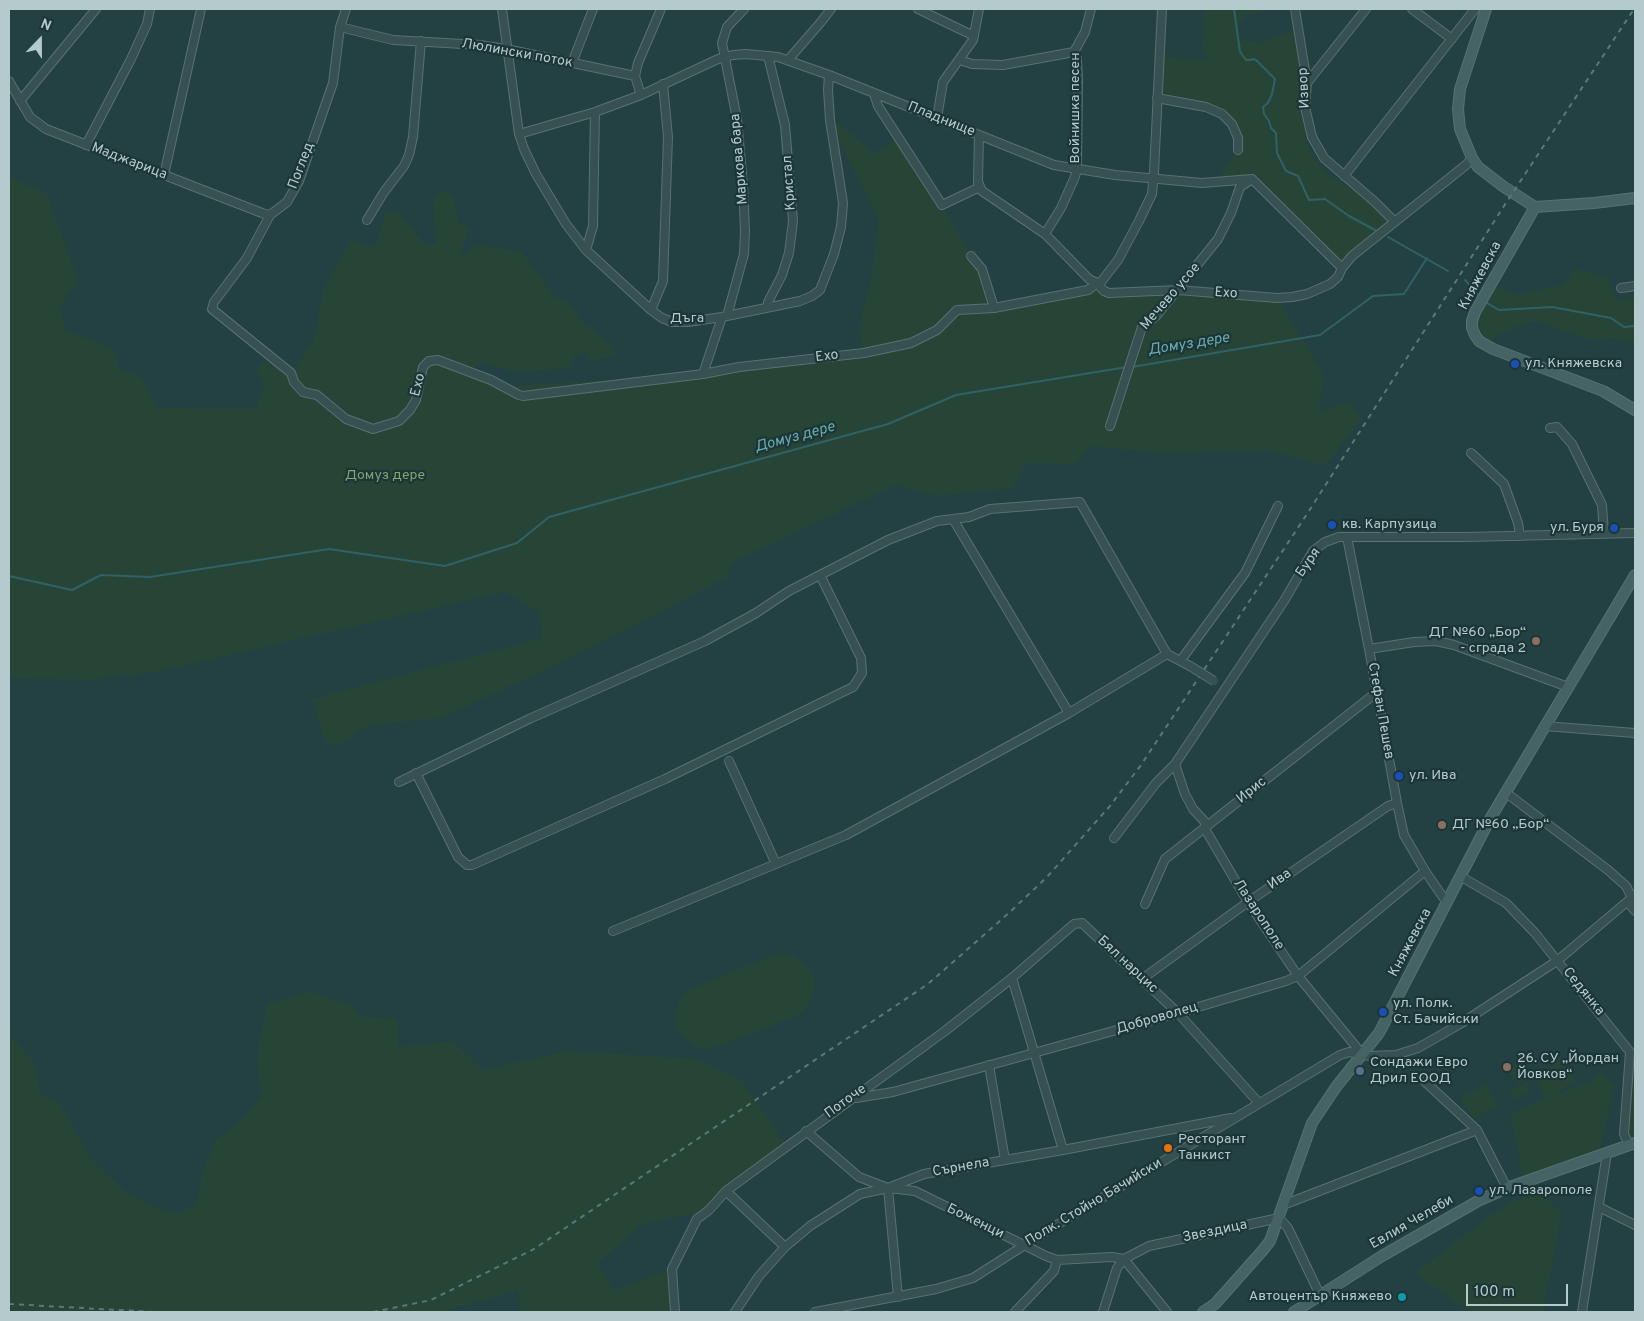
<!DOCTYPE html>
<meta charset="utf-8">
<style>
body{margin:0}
#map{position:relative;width:1644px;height:1321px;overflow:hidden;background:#234142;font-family:Overpass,sans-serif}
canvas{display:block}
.frame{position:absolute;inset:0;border:10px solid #b4cacc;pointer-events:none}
.north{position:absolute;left:15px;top:15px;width:50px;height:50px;-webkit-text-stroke:4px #1c3637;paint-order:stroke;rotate:22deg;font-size:14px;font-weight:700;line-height:20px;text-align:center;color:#b4cacc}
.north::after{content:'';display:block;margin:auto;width:18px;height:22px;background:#b4cacc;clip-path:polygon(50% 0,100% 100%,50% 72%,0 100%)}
.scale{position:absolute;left:1466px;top:1284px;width:102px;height:22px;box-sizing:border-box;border:2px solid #b4cacc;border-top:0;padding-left:6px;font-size:15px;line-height:18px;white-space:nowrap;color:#b4cacc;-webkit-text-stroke:4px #1c3637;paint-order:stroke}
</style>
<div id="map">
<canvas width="1644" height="1321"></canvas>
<div class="frame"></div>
<div class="north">N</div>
<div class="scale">100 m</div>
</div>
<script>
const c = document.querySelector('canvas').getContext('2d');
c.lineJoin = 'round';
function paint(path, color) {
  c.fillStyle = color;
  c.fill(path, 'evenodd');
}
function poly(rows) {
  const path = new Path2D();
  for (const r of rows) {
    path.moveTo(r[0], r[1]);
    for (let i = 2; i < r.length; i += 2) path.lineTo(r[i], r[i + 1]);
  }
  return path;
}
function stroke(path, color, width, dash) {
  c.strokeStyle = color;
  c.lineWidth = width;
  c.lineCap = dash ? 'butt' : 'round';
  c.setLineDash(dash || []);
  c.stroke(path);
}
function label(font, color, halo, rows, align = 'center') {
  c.font = font + ' Overpass,sans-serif';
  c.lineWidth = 4.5;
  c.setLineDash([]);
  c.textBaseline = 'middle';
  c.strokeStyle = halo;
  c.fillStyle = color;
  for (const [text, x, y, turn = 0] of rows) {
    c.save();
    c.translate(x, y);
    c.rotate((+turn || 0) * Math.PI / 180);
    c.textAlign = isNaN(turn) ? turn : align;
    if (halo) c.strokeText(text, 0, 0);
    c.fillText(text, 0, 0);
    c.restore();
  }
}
const green = poly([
 [1206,9,1284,9,1247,14,1238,26,1240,39,1260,43,1296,29,1304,87,1299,103,1300,113,1305,120,1306,143,1310,148,1311,155,1324,171,1346,187,1356,186,1394,222,1341,264,1252,178,1218,179,1241,144,1238,132,1207,104,1160,92,1161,57,1210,60,1202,47,1204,15],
 [837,122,875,154,898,139,942,205,971,256,982,269,994,308,1088,290,1097,283,1104,291,1178,290,1277,298,1325,377,1318,412,1348,401,1362,418,1325,466,1270,451,1157,453,1092,446,1076,464,1026,463,1013,488,937,496,896,485,731,563,728,577,560,663,441,718,369,725,337,746,325,741,312,699,542,638,539,612,504,592,161,671,88,680,9,678,9,177,47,194,78,281,60,306,65,330,111,347,120,368,142,378,157,408,256,407,265,385,255,369,268,360,291,373,314,340,323,289,351,240,375,247,386,211,399,213,425,245,436,243,433,200,443,190,453,196,459,224,469,228,468,233,460,252,466,256,475,245,521,251,555,297,568,302,580,320,614,348,615,356,591,361,586,352,575,355,569,368,519,372,481,363,474,369,489,384,512,386,703,374,863,353,859,328,871,280,879,220,831,125],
 [1573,269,1606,276,1617,300,1635,297,1635,343,1610,338,1594,340,1574,335,1539,321,1519,325,1490,340,1478,332,1475,323,1479,313,1494,286,1514,295,1565,284],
 [776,954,792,955,799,959,810,970,814,978,814,994,811,1001,802,1012,794,1017,713,1048,704,1049,696,1047,687,1041,677,1029,675,1016,678,1002,686,991],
 [310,991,351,1005,363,1017,398,1019,398,1047,453,1041,483,1070,568,1051,698,1059,743,1082,787,1145,709,1210,641,1225,598,1263,613,1290,672,1269,675,1312,521,1312,517,1291,447,1310,446,1312,9,1312,9,1038,14,1039,35,1064,40,1093,61,1105,91,1159,126,1192,159,1209,178,1213,194,1206,200,1191,201,1176,215,1141,246,1116,260,1098,257,1051,267,1004],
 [1635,1053,1635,1134,1628,1128,1634,1054],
 [1562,1058,1576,1081,1553,1096,1589,1082,1601,1072,1615,1085,1599,1151,1523,1176,1510,1113,1546,1099,1533,1076],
 [1516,1064,1526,1078,1518,1084,1508,1069],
 [1527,1082,1531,1091,1514,1100,1509,1090],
 [1485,1084,1498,1105,1474,1119,1460,1098],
 [1538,1191,1562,1212,1543,1312,1473,1312,1414,1274,1488,1217,1510,1203]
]);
const stream = poly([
 [1234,9,1240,52,1246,60,1250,60,1254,59,1257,61,1275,79,1272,94,1268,103,1263,107,1264,114,1269,121,1271,128,1276,133,1277,153,1286,171,1298,176,1309,200,1325,199,1349,216,1377,231],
 [1388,237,1448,271],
 [1465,280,1480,297],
 [1485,302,1499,310,1552,307,1611,318,1624,327,1635,326],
 [1132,367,1320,335,1373,296,1404,294,1427,258],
 [9,576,72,590,101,575,150,577,329,549,445,566,517,543,549,517,888,424,956,395,1127,367]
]);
const street = poly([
 [346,9,340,27,333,83,299,181,287,202,270,215,247,258,214,302,212,309,291,373,294,382,303,392,317,395,346,419,373,429,399,421,410,410,416,400,423,367,429,361,438,360,491,380,519,395,523,396,703,374,739,367,864,353,911,343,937,330,957,310,994,308,1088,290,1097,283,1104,291,1109,293,1178,290,1277,298,1292,297,1307,294,1330,284,1338,277,1342,268,1352,256,1466,165,1472,158],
 [502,9,519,134,524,149,536,174,566,224,586,250,651,310,662,318,672,322,688,322,722,317,800,301,812,296,820,290,834,254,841,227,843,203,830,120,828,90,829,75],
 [918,9,974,36],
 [1295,9,1307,83,1305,107,1312,137,1324,158,1375,202,1395,222],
 [1412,9,1452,39],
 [340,27,393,40,480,45,506,49,635,76],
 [768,56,785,125,793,221,789,253,782,275,768,302,768,307],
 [788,60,821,22,831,9],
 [960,60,972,64,1003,65,1074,52],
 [572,63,593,9],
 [9,81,30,117,46,129,262,213,270,215],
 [1307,83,1366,9],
 [874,94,878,106,942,205,980,187],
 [641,95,635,76,638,63,661,9],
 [1157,98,1206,107,1222,114,1232,124,1238,138,1238,150],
 [20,101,96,9],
 [937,118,943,82,973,40,979,9],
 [519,134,595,112,641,95,718,59,733,55,746,54,778,57,829,75,1054,165,1115,175,1202,183,1252,179,1342,268],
 [979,135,978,182,982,191,1045,234,1089,279,1097,283,1101,282,1118,260,1139,221,1152,194,1154,172,1162,9],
 [86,145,131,59,147,24,150,9],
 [164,175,201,9],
 [1344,176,1475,9],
 [367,220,384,192,404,166,409,155,413,137,421,41],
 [1045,234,1061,208,1074,179,1077,170,1078,81,1077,59,1074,52,1085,32,1091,9],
 [586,250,593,226,595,112],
 [971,256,982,269,994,308],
 [1621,288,1635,286],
 [651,310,663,281,668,137,663,84],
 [727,316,744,254,745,231,743,185,737,119,722,43,727,27,744,9],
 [703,374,722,317],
 [1110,426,1142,327,1156,316,1218,239,1231,213,1240,187,1251,180],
 [1550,428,1557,427,1572,444,1602,505,1604,533],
 [1471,453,1504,484,1518,523,1520,536],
 [953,519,1069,713],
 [1347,537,1369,649,1397,803,1404,835,1425,871,1447,903],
 [1369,649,1414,642,1436,641,1454,645,1568,687],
 [1167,654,1190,666],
 [1181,660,1245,573,1278,506],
 [1544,726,1635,733],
 [729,761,776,864],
 [1175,764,1185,794,1193,809,1205,822,1205,829,1248,902,1298,976,1362,1054],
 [416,773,458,857,467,865,472,865,665,779,853,687,862,673,861,658,820,575],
 [399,782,529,719,705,641,756,613,789,591,888,540,937,521,969,517,990,509,1080,502,1167,654,1069,713,846,835,613,931],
 [1505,792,1608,870,1626,886,1632,898,1631,906,1635,911],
 [1114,838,1156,783,1175,764,1284,601,1313,551,1325,542,1339,537,1466,537,1635,533],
 [1460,876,1506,903,1535,933,1630,1052,1624,1134,1629,1145],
 [1145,904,1165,859,1377,692],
 [1012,978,1063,1150],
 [1142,979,1248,902,1388,806,1397,803],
 [989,1065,1005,1160],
 [1420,1077,1477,1130,1507,1188],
 [856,1098,893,1092,1178,1013,1286,981,1298,976,1425,871],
 [806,1131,859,1177,888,1188,915,1191,1046,1256,1057,1260,1112,1257,1124,1259,1167,1312],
 [888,1188,898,1297],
 [726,1191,785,1247],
 [1283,1205,1477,1130],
 [1599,1207,1635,1225],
 [675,1312,672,1269,697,1219,709,1210,726,1191,945,1031,1012,978,1074,924,1082,923,1178,1013,1258,1102],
 [735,1312,759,1276,785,1247,810,1226,860,1194,888,1188,924,1174,1063,1150,1231,1118],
 [815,1312,936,1289,973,1278,1045,1232,1340,1055,1349,1052,1370,1056,1396,1055,1418,1048,1460,1024,1557,961,1635,895],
 [1015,1312,1054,1271,1057,1260],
 [1103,1312,1117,1268,1124,1259,1149,1246,1279,1218,1288,1228,1320,1295],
 [1582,1312,1607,1153]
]);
const secondary = poly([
 [1486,9,1460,89,1458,109,1460,129,1472,158,1478,167,1504,187,1535,207,1594,203,1635,198],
 [1535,207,1475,312,1472,321,1472,328,1475,335,1479,341,1493,349,1603,391,1635,410],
 [1203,1312,1215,1304,1263,1250,1270,1241,1312,1123,1336,1087,1379,1033,1490,819,1635,575],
 [1294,1312,1382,1256,1478,1201,1507,1188,1635,1143]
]);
const rail = poly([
 [9,1304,155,1312],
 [373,1312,431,1300,534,1249,928,984,1010,912,1047,877,1110,806,1141,765,1307,514,1504,206,1634,9]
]);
const streetBridge = poly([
 [1190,666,1214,681]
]);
const markers = [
 [1515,364,5,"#1a4fb4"],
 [1332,525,5,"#1a4fb4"],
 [1614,528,5,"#1a4fb4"],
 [1536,641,5,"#8d6e63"],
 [1399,776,5,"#1a4fb4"],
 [1442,825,5,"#8d6e63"],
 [1383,1012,5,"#1a4fb4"],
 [1507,1067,5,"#8d6e63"],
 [1360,1071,5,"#5c6f8a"],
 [1168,1148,5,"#e8710a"],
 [1479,1191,5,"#1a4fb4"],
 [1402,1297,5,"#0f9aa8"]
];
const streetNames = [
 ["Люлински поток",517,54,10],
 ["Извор",1305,88,-93],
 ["Войнишка песен",1076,108,-90],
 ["Пладнище",941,120,22],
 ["Маркова бара",740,159,-95],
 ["Маджарица",129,162,21],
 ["Поглед",302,166,-69],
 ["Кристал",790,183,-94],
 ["Княжевска",1481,276,-62],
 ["Ехо",1226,294,4],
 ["Мечево усое",1171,297,-49],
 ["Дъга",687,319],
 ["Ехо",827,357,-7],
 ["Ехо",419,385,-76],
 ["Буря",1309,563,-55],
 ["Стефан Пешев",1380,711,80],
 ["Ирис",1252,791,-39],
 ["Ива",1280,880,-35],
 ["Лазарополе",1258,915,57],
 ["Княжевска",1411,943,-62],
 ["Бял нарцис",1127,965,43],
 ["Седянка",1583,992,51],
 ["Доброволец",1157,1019,-16],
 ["Поточе",846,1102,-36],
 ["Сърнела",961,1168,-10],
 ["Полк. Стойно Бачийски",1094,1203,-31],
 ["Боженци",975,1222,26],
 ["Евлия Челеби",1412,1223,-30],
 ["Звездица",1215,1232,-12]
];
const poiNames = [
 ["ул. Княжевска",1525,364],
 ["кв. Карпузица",1342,525],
 ["ул. Буря",1604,528,"right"],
 ["ДГ №60 „Бор“",1526,633,"right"],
 ["- сграда 2",1526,649,"right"],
 ["ул. Ива",1409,776],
 ["ДГ №60 „Бор“",1452,825],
 ["ул. Полк.",1393,1004],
 ["Ст. Бачийски",1393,1020],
 ["26. СУ „Йордан",1517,1059],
 ["Йовков“",1517,1075],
 ["Сондажи Евро",1370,1063],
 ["Дрил ЕООД",1370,1079],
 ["Ресторант",1178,1140],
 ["Танкист",1178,1156],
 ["ул. Лазарополе",1489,1191],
 ["Автоцентър Княжево",1392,1297,"right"]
];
const parkNames = [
 ["Домуз дере",385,476]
];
const waterNames = [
 ["Домуз дере",1189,345,-9],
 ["Домуз дере",795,438,-15]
];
paint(green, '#274537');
stroke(stream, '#306265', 2);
stroke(street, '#587172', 10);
stroke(secondary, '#587172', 12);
stroke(street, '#375152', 8);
stroke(secondary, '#456365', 10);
stroke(rail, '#597879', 2, [5, 5]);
stroke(streetBridge, '#587172', 10, []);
stroke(streetBridge, '#375152', 8);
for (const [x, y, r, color] of markers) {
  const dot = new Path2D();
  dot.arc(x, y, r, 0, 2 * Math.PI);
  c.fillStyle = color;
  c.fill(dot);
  stroke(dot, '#1c3637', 2);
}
label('14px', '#b4cacc', '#1c3637', streetNames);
label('14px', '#b4cacc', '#1c3637', poiNames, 'left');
label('14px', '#81a470', '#1c3637', parkNames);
label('italic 15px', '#6aacae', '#1c3637', waterNames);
</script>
